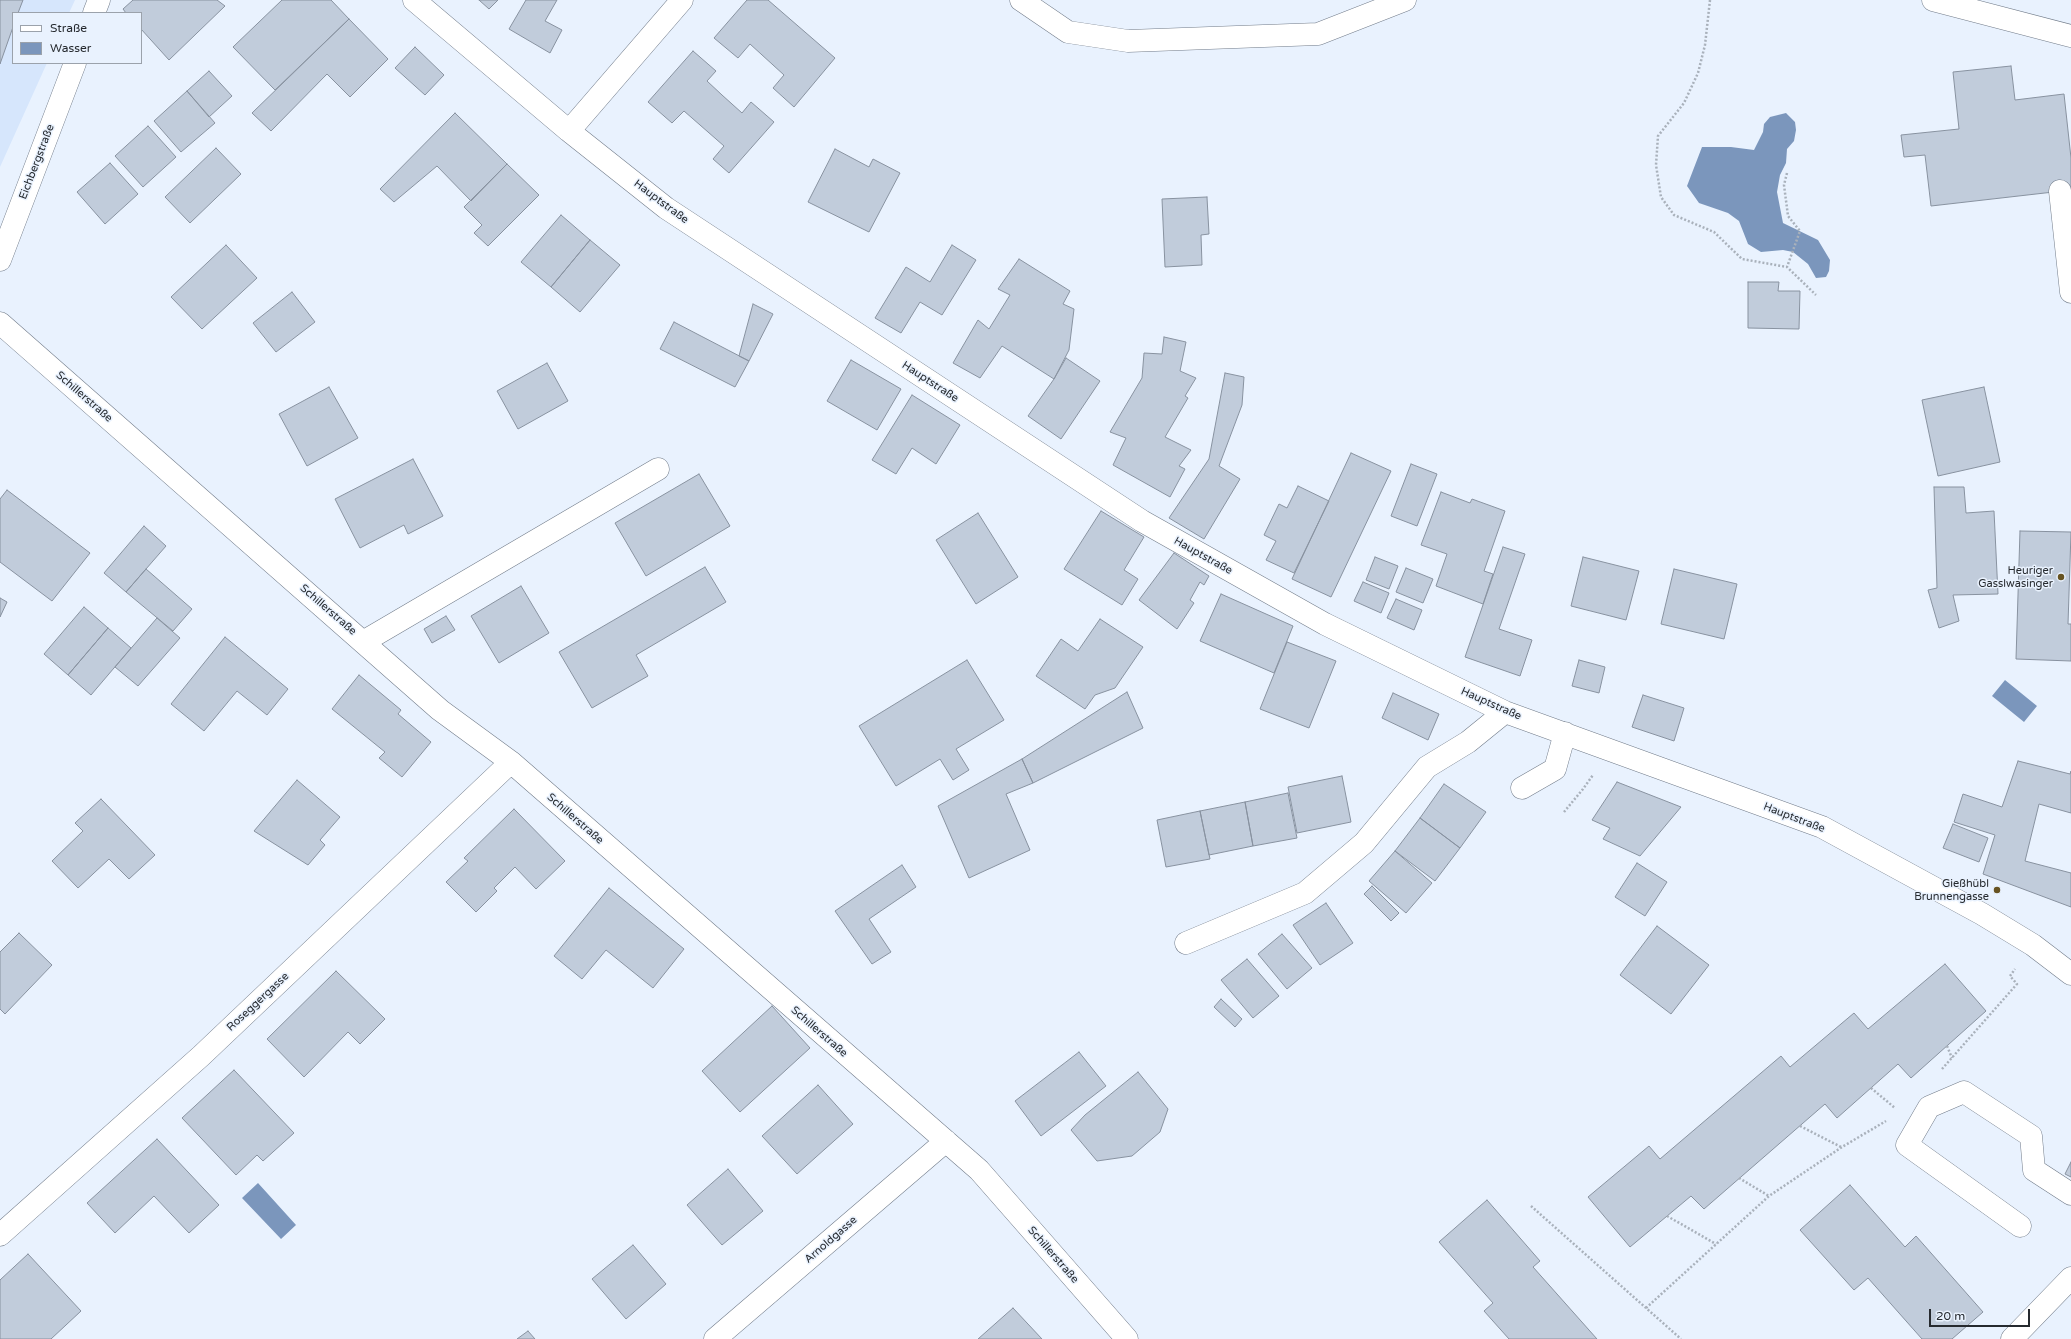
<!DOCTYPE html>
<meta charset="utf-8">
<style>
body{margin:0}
#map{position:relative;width:2071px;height:1339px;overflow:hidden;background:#e9f2fe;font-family:"Varela Round",sans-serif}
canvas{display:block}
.legend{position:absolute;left:12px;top:12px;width:130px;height:52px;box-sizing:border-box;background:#e9f2fe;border:1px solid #9ba2ab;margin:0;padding:5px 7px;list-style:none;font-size:12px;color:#262a2f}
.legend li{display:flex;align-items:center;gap:8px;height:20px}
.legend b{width:20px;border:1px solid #9ba2ab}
.scale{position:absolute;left:1929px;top:1309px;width:101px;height:18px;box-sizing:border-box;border:2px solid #262a2f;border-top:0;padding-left:5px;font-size:12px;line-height:14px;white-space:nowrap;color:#262a2f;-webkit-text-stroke:3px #e9f2fe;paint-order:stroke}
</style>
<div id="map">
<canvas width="2071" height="1339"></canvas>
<ul class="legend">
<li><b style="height:5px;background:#fff"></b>Straße</li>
<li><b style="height:11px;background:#7b96bc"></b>Wasser</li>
</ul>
<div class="scale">20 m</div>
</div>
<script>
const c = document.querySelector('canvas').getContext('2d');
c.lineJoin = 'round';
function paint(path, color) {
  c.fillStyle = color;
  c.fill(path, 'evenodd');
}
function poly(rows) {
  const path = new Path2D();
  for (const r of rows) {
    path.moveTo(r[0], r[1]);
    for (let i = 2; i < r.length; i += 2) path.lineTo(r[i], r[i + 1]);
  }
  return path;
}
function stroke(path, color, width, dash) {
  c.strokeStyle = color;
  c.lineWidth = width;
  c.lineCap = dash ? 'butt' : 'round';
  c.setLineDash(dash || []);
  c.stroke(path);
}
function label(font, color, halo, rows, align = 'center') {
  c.font = font + ' "Varela Round",sans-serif';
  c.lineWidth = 3;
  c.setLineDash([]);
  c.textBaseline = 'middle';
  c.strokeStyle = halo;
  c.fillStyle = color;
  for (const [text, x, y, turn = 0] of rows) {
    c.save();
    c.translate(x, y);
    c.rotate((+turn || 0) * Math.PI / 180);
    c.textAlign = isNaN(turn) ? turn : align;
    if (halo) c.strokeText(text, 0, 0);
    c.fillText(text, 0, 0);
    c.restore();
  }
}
const built = poly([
 [0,0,75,0,69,13,13,13,13,63,47,63,0,167]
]);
const water = poly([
 [1786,113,1795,122,1796,130,1794,141,1787,149,1786,163,1780,175,1777,192,1783,223,1818,240,1830,260,1829,271,1826,277,1816,278,1808,264,1793,252,1783,250,1761,252,1748,244,1739,221,1728,213,1699,203,1687,186,1702,147,1731,147,1754,150,1763,132,1764,124,1770,117],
 [2005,680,2037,706,2024,722,1992,696],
 [258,1183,296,1225,281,1239,242,1198]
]);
const building = poly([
 [0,0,23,0,18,13,13,13,13,27,0,64,0,0],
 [133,0,217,0,225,6,169,60,141,29,141,13,126,13,123,9,133,0],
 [282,0,331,0,349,19,275,90,233,47,282,0],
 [479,0,498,0,489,9,479,0],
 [526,0,557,0,545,21,562,30,550,53,509,29,526,0],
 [747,0,768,0,835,58,794,107,773,88,784,75,750,44,738,58,714,38,747,0],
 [349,19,388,59,350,97,327,74,271,131,252,113,349,19],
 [415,47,444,75,425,95,395,68,415,47],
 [693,51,716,71,707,81,722,95,742,113,751,102,774,122,729,173,713,159,724,146,684,111,672,123,648,102,693,51],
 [2011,66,2015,100,2064,94,2071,158,2071,190,1931,206,1925,155,1904,157,1901,135,1959,129,1953,72,2011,66],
 [209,71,232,96,209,117,187,91,209,71],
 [187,91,215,123,181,152,154,121,187,91],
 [455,113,507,164,471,201,437,166,394,202,380,189,455,113],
 [148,126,176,157,143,187,115,156,148,126],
 [216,148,241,174,190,223,165,197,216,148],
 [835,149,869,167,873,159,900,173,869,232,808,202,835,149],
 [110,163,138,194,105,224,77,192,110,163],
 [507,164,539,195,488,246,474,233,482,225,464,207,507,164],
 [1207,197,1209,234,1201,235,1202,265,1165,267,1162,199,1207,197],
 [561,215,590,240,551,287,521,262,561,215],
 [590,240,620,265,580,312,551,287,590,240],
 [226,245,257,278,202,329,171,297,226,245],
 [952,245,976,260,942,315,920,302,901,333,875,318,906,267,930,282,952,245],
 [1019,259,1070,291,1063,304,1074,309,1069,350,1054,379,1002,346,980,378,953,363,978,320,989,329,1010,295,998,289,1019,259],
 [1748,282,1779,282,1778,291,1800,291,1799,329,1748,328,1748,282],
 [292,292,315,322,276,352,253,323,292,292],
 [753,304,773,314,749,361,739,356,753,304],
 [674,322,749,361,735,387,660,349,674,322],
 [1164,337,1186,342,1180,371,1196,378,1185,396,1188,398,1165,437,1191,450,1179,466,1185,469,1170,497,1113,465,1126,438,1110,432,1142,378,1144,353,1162,354,1164,337],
 [1066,358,1100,381,1061,439,1028,416,1054,379,1066,358],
 [851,360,901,389,877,430,827,401,851,360],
 [547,363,568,401,518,429,497,391,547,363],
 [1225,373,1244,377,1242,405,1219,466,1240,479,1204,539,1169,518,1209,459,1225,373],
 [329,387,358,438,307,466,279,414,329,387],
 [1984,387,2000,462,1938,476,1922,400,1984,387],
 [912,395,960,425,936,464,912,448,896,474,872,460,912,395],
 [1351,453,1391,471,1331,597,1292,579,1351,453],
 [413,459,443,516,408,534,404,525,360,548,335,499,413,459],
 [1411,464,1437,474,1417,526,1391,516,1411,464],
 [699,474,730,526,646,576,615,523,699,474],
 [1298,486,1329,501,1294,573,1266,560,1276,541,1264,535,1279,504,1287,508,1298,486],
 [1934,487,1964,487,1966,513,1994,511,1998,594,1953,595,1959,621,1939,628,1928,590,1937,588,1934,487],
 [7,490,90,553,52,601,0,562,0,499,7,490],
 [1441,492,1470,503,1472,499,1505,511,1484,571,1493,574,1483,604,1436,586,1447,554,1421,545,1441,492],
 [1101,511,1144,537,1124,570,1138,579,1122,605,1064,569,1101,511],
 [978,513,1018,577,976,604,936,540,978,513],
 [144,526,166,546,126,592,104,573,144,526],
 [2020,531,2071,532,2068,624,2071,624,2071,661,2016,659,2020,531],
 [1503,547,1525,554,1499,629,1532,640,1520,676,1465,657,1503,547],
 [1174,553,1209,576,1204,585,1200,582,1190,600,1194,603,1177,629,1139,600,1174,553],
 [1375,557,1398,566,1389,589,1366,580,1375,557],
 [1583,557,1639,571,1626,620,1571,606,1583,557],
 [705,567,726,602,636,655,648,676,592,708,559,652,705,567],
 [1406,568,1433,579,1423,603,1396,592,1406,568],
 [146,569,192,609,173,631,126,592,146,569],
 [1674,569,1737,584,1724,639,1661,624,1674,569],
 [1363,582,1389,593,1381,613,1354,601,1363,582],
 [521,586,549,633,499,663,471,616,521,586],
 [1221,594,1293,626,1274,673,1200,641,1221,594],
 [0,598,7,602,0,617,0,598],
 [1396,599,1422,610,1414,630,1387,618,1396,599],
 [84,607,108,628,68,675,44,654,84,607],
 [446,616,455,630,432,643,424,629,446,616],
 [157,618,180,638,138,686,115,667,157,618],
 [1100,619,1143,647,1115,688,1095,695,1085,709,1036,676,1061,639,1078,651,1100,619],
 [108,628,131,648,91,695,68,675,108,628],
 [225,637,288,689,267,715,237,691,204,731,171,704,225,637],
 [1287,642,1336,661,1309,728,1260,709,1287,642],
 [967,660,1004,720,956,749,969,770,953,780,940,759,896,786,859,726,967,660],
 [1579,660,1605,667,1599,693,1572,686,1579,660],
 [359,675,401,710,398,714,431,742,402,777,379,758,385,752,332,709,359,675],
 [1127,692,1143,728,1033,783,1022,759,1127,692],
 [1393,693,1439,714,1428,740,1382,718,1393,693],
 [1643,695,1684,708,1674,741,1632,727,1643,695],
 [1022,759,1033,783,1006,794,1030,850,969,878,938,806,1022,759],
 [2018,761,2070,774,2071,771,2071,813,2039,804,2025,861,2071,873,2071,907,1983,874,1995,835,1954,822,1963,794,2002,807,2018,761],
 [1342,776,1351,822,1297,833,1288,787,1342,776],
 [297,780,340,817,320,840,325,845,308,865,254,831,297,780],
 [1617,782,1681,807,1640,856,1603,839,1610,828,1592,820,1617,782],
 [1444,784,1486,812,1460,848,1420,818,1444,784],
 [1288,793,1297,838,1253,846,1245,802,1288,793],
 [101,799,155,855,129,879,109,859,78,888,52,861,83,831,75,823,101,799],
 [1245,802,1253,846,1209,855,1200,811,1245,802],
 [514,809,565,861,536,889,515,867,494,888,497,891,476,912,446,882,468,861,464,858,514,809],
 [1200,811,1210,859,1166,867,1157,820,1200,811],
 [1420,818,1460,848,1435,881,1395,851,1420,818],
 [1953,824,1988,838,1979,862,1943,848,1953,824],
 [1395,851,1432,883,1406,913,1369,881,1395,851],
 [1637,863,1667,882,1645,916,1615,897,1637,863],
 [902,865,916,887,869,919,891,952,872,964,835,911,902,865],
 [1372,886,1399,913,1391,921,1364,894,1372,886],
 [609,888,684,949,653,988,606,950,582,979,554,956,609,888],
 [1326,903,1353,943,1320,965,1293,925,1326,903],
 [1657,926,1709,965,1671,1014,1620,975,1657,926],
 [19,933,52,965,5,1014,0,1009,0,952,19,933],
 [1282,934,1312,968,1287,989,1258,954,1282,934],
 [1247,959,1279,996,1253,1018,1221,980,1247,959],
 [1945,964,1986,1011,1911,1078,1898,1064,1837,1118,1825,1104,1704,1209,1691,1196,1630,1247,1588,1197,1649,1146,1660,1159,1781,1056,1790,1067,1854,1013,1868,1029,1945,964],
 [336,971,385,1019,360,1044,348,1032,304,1077,267,1039,336,971],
 [1221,999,1242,1019,1235,1027,1214,1007,1221,999],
 [772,1006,810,1048,740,1112,702,1071,772,1006],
 [1079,1052,1106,1086,1041,1136,1015,1101,1079,1052],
 [234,1070,294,1133,263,1161,257,1155,236,1175,182,1118,234,1070],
 [1138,1072,1168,1109,1160,1132,1132,1156,1097,1161,1071,1130,1085,1115,1138,1072],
 [818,1085,853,1124,797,1174,762,1136,818,1085],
 [157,1139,219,1205,189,1233,154,1196,115,1233,87,1203,157,1139],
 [2071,1162,2071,1177,2065,1174,2071,1162],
 [728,1169,763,1211,722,1245,687,1205,728,1169],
 [1850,1185,1905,1247,1916,1236,1983,1312,1952,1339,1922,1339,1868,1278,1854,1290,1800,1230,1850,1185],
 [1487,1200,1540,1261,1533,1267,1597,1339,1509,1339,1484,1311,1493,1303,1439,1242,1487,1200],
 [633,1245,666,1284,626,1319,592,1279,633,1245],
 [28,1254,81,1311,51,1339,0,1339,0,1280,28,1254],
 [1013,1308,1042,1339,978,1339,1013,1308],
 [528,1331,535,1339,517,1339,528,1331]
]);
const path = poly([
 [1710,0,1705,45,1698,73,1684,103,1658,136,1656,165,1661,197,1674,215,1714,232,1742,259,1787,267,1816,295],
 [1787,173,1784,185,1788,216,1800,231,1787,267],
 [1564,812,1583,789,1593,775],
 [1947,1046,1952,1058],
 [1942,1069,2017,984,2010,976,2015,969],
 [1871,1088,1895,1108],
 [1800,1126,1841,1147],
 [1739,1178,1769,1196],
 [1531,1206,1681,1339],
 [1667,1216,1716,1244],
 [1646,1308,1769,1196,1842,1147,1886,1121]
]);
const minor = poly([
 [414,0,569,131,666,208,1142,521,1325,624,1505,712,1822,827,1982,914,2033,945,2071,974],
 [1021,0,1068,32,1128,41,1318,34,1405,0],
 [1933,0,2071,36],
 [94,13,99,0],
 [569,131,682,0],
 [2060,191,2071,292],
 [0,260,75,63],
 [0,323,440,710,511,762,979,1170,1127,1339],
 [363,642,658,469],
 [1522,788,1555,769,1565,733],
 [1186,943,1305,893,1364,843,1427,767,1468,742,1505,712],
 [2020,1226,1907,1145,1929,1107,1964,1092,2031,1136,2034,1170,2071,1194],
 [0,1235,201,1056,511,762],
 [715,1339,946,1141],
 [2012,1339,2071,1278]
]);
const markers = [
 [2061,577,4,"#675322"],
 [1997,890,4,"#675322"]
];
const streetNames = [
 ["Eichbergstraße",37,162,-69],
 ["Hauptstraße",661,202,37],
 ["Hauptstraße",930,382,33],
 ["Schillerstraße",84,397,41],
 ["Hauptstraße",1203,556,29],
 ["Schillerstraße",328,610,41],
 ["Hauptstraße",1491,704,24],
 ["Hauptstraße",1794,818,21],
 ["Schillerstraße",575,819,41],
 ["Roseggergasse",258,1002,-43],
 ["Schillerstraße",819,1032,41],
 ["Arnoldgasse",831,1240,-41],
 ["Schillerstraße",1053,1255,49]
];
const poiNames = [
 ["Heuriger",2053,571],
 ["Gasslwasinger",2053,584],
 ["Gießhübl",1989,884],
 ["Brunnengasse",1989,897]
];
paint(built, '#d6e6fc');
paint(water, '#7b96bc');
paint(building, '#c1ccdb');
stroke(building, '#8892a0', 1);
stroke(minor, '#727c8a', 23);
stroke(path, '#a9b1bb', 2.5, [2, 2]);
stroke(minor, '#fff', 22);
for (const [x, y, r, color] of markers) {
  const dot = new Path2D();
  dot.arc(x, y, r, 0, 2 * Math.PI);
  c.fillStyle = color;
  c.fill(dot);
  stroke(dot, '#e9f2fe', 1.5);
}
label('11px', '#262a2f', '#e9f2fe', streetNames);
label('11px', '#262a2f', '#e9f2fe', poiNames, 'right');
</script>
